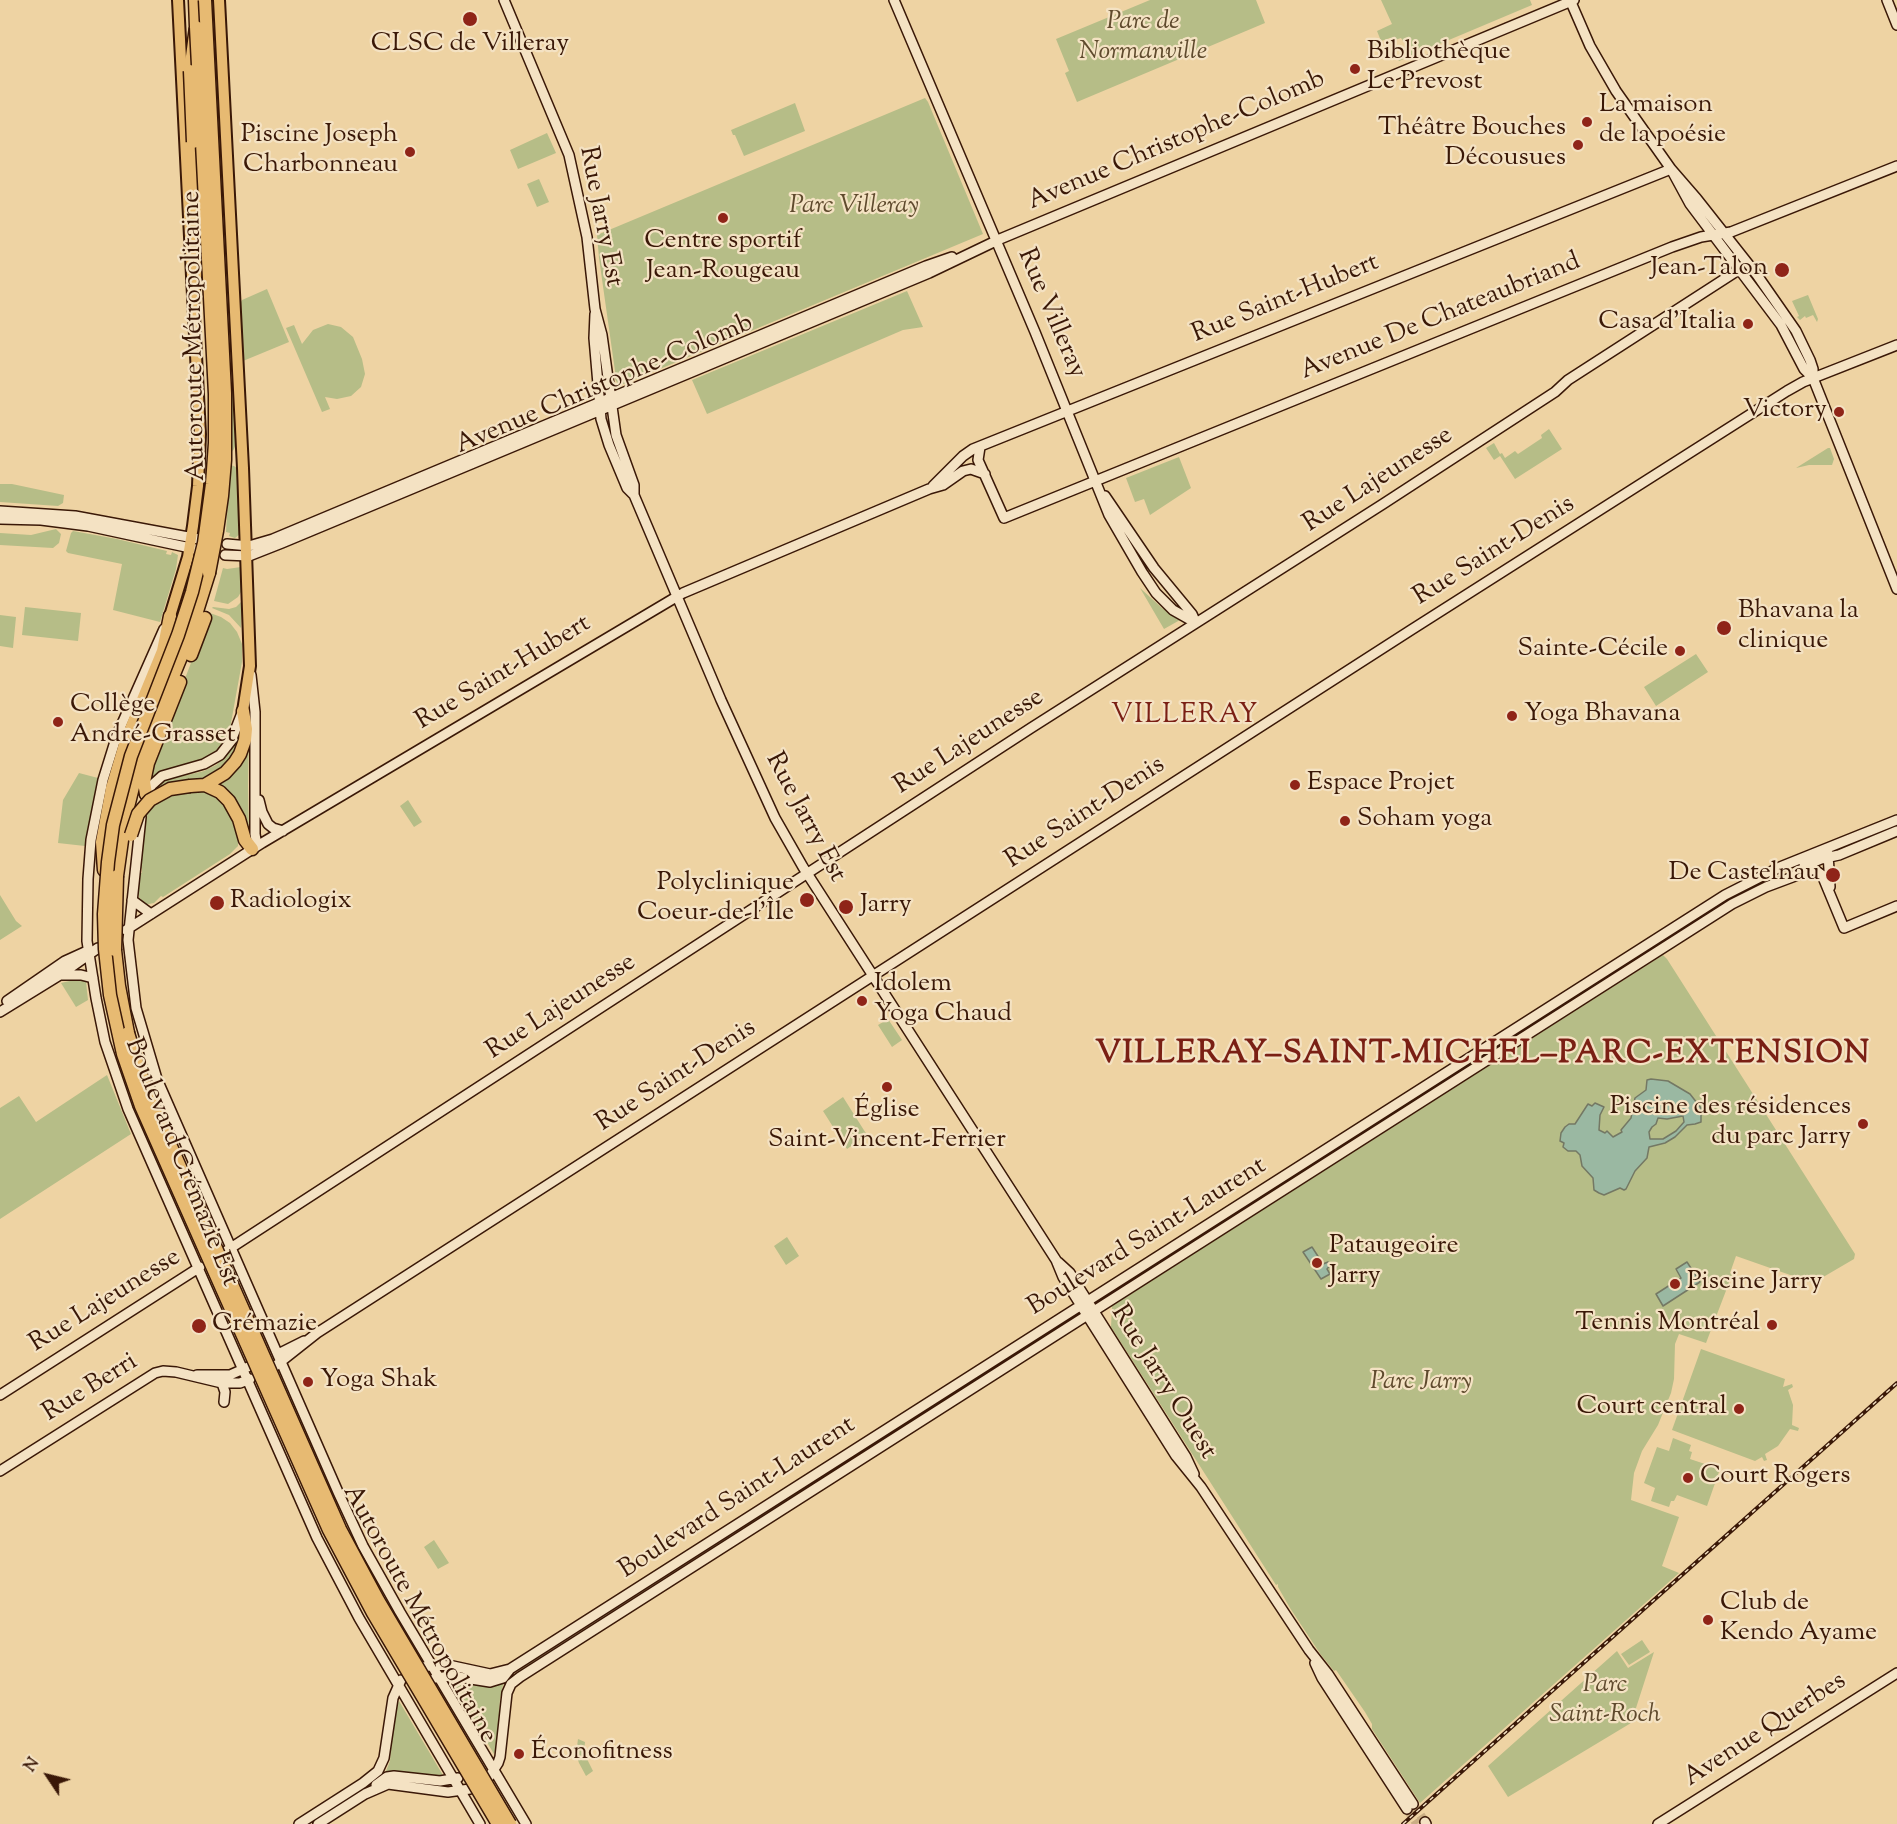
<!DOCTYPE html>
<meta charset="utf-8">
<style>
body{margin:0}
#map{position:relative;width:1897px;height:1824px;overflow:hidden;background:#eed3a3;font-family:"Sorts Mill Goudy",serif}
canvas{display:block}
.north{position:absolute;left:18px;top:1746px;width:60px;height:60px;-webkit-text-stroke:4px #f4e2c3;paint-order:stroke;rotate:305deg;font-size:16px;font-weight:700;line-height:24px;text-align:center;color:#3a1807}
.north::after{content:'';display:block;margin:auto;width:21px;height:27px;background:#3a1807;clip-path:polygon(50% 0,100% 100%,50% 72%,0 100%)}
</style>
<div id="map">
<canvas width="1897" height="1824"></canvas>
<div class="north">N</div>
</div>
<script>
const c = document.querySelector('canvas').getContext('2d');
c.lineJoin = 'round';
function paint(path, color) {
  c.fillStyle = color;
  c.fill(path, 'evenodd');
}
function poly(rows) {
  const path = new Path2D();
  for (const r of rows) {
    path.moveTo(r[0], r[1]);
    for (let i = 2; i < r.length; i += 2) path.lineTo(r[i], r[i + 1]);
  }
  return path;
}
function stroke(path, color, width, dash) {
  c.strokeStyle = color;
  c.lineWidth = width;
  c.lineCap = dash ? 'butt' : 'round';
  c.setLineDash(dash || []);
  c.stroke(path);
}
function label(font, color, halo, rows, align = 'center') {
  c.font = font + ' "Sorts Mill Goudy",serif';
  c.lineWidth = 4.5;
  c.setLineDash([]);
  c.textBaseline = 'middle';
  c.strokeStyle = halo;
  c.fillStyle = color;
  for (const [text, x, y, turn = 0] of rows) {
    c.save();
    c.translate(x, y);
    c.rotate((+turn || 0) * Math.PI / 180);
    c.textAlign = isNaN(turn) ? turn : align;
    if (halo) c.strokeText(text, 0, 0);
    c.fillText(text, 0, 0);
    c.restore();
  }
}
const green = poly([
 [1150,0,1256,0,1265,23,1077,102,1065,73,1069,71,1056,39],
 [1381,0,1530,0,1532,5,1399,61,1397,58,1408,53,1407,49,1408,47,1406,41,1403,41,1401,38,1395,40,1390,38,1381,41,1377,31,1392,24],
 [215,91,218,93,220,101,225,205,221,205],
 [925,98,928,102,983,234,624,384,618,384,615,379,615,371,599,258,597,235],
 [795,103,805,131,744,156,735,135,733,135,731,130],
 [547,133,556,153,518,169,510,150],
 [539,179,549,202,537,207,527,184],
 [267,289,289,342,243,361,241,302,242,300],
 [907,291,923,327,903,330,707,414,692,380],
 [1808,295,1818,319,1817,322,1813,315,1806,318,1805,316,1800,320,1797,317,1799,316,1792,301],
 [328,324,341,327,353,337,362,359,365,374,361,387,351,396,337,399,325,397,330,409,322,412,286,328,294,325,302,344,313,330],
 [230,383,235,393,237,441,234,449,231,453],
 [1549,429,1562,449,1515,479,1500,456,1494,460,1486,448,1494,443,1500,454,1502,453,1505,458,1515,451,1518,454,1542,438,1541,435],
 [1828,448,1830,448,1834,459,1832,465,1809,465,1796,468],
 [1179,457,1191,488,1150,515,1144,499,1135,502,1126,478],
 [230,465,234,466,238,469,240,534,235,538,229,536,230,533,226,532],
 [0,484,12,484,64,495,63,503,58,506,0,502],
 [56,529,61,534,59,543,53,548,0,545,0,533,31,535],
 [73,531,117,539,167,551,166,554,171,555,172,552,178,555,176,569,160,622,113,610,122,564,68,553,66,551,71,533],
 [241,567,241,592,238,597,228,604,214,601,223,568,227,569],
 [1140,588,1162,608,1180,620,1164,629],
 [242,601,241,628,229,615,212,608,213,607,229,609,236,607],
 [25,607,81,613,78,641,22,635],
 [210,613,221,617,230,623,237,632,242,644,242,662,229,734,221,747,210,756,197,762,164,770,151,779,149,773],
 [0,615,16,617,13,648,0,646],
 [1696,654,1708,672,1656,706,1644,687],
 [249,734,248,786,249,837,215,786],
 [240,736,238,751,215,776,149,797,156,787,167,780,204,771,216,765,227,755],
 [79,773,98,778,85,846,58,843,63,800],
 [196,789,215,794,232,813,238,834,238,846,230,854,163,897,161,896,154,903,144,905,140,902,141,899,139,898,138,889,140,873,142,873,142,869,140,867,146,809,160,797],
 [408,800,422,822,414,827,400,806],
 [0,895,16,921,22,926,0,940],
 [1663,955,1667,959,1855,1254,1854,1259,1813,1283,1736,1256,1730,1273,1732,1275,1706,1343,1679,1334,1675,1344,1674,1379,1671,1393,1658,1425,1642,1451,1634,1473,1631,1500,1679,1517,1662,1566,1679,1573,1420,1803,1372,1729,1372,1724,1365,1712,1336,1670,1334,1671,1321,1655,1290,1608,1278,1587,1278,1584,1276,1585,1111,1327,1112,1306],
 [78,979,84,980,86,982,88,1000,76,1007,61,983],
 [888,1019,902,1040,892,1047,878,1025],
 [107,1075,131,1134,0,1219,0,1108,19,1096,36,1122],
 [843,1097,867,1135,847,1149,823,1111],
 [787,1237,799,1256,786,1265,774,1246],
 [1701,1349,1785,1379,1783,1387,1792,1384,1793,1387,1788,1390,1793,1405,1792,1425,1799,1428,1798,1431,1790,1429,1778,1446,1765,1454,1767,1460,1764,1461,1762,1457,1755,1461,1672,1430],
 [1014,1354,1014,1356,895,1432,895,1430],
 [1673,1438,1691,1445,1689,1451,1692,1452,1690,1459,1720,1469,1707,1506,1677,1495,1674,1501,1671,1501,1669,1507,1651,1501,1655,1488,1644,1483,1657,1447,1669,1451],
 [877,1441,878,1442,744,1528,744,1526],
 [434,1540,449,1563,438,1569,424,1547],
 [1642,1640,1650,1652,1629,1665,1621,1654],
 [557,1646,515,1674,503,1685,500,1699,497,1746,494,1754,451,1682,462,1681,486,1686,499,1684],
 [1617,1651,1628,1668,1654,1652,1636,1708,1635,1717,1631,1723,1508,1797,1488,1766],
 [399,1701,444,1777,382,1777,320,1817,319,1816,379,1777,386,1771,390,1761,393,1717],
 [578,1739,585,1742,584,1753,593,1771,586,1776,579,1763,576,1754]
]);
const water = poly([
 [1651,1079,1668,1081,1690,1094,1701,1108,1701,1122,1695,1124,1687,1125,1675,1137,1665,1143,1649,1147,1647,1158,1635,1171,1626,1189,1624,1190,1620,1188,1604,1195,1599,1193,1594,1190,1593,1178,1582,1166,1580,1155,1576,1151,1568,1151,1563,1147,1564,1143,1560,1141,1561,1133,1565,1127,1569,1124,1575,1124,1588,1104,1592,1106,1595,1103,1604,1107,1600,1115,1599,1130,1605,1133,1607,1131,1613,1137,1622,1132,1621,1130,1631,1118,1635,1098,1646,1090,1647,1080,1651,1079],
 [1683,1116,1684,1122,1676,1131,1663,1139,1650,1139,1649,1132,1652,1127,1656,1124,1658,1118,1667,1119,1683,1116],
 [1312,1247,1323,1264,1328,1262,1331,1264,1327,1269,1330,1274,1321,1279,1303,1252,1312,1247],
 [1687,1262,1700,1282,1663,1306,1656,1294,1681,1278,1676,1269,1687,1262]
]);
const secondaryTunnel = poly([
 [1413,1804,1425,1822],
 [1407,1809,1417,1824]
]);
const secondary = poly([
 [504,0,569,155,587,237,595,309,602,335,616,435,634,485,634,495,721,700,775,818,803,867,1056,1260,1063,1277,1176,1456,1201,1487,1309,1650,1328,1674,1413,1804],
 [894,0,1035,332,1109,515,1142,572,1156,593,1173,610,1196,623],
 [1570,0,1590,46,1616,91,1671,169,1690,204,1781,325,1804,369,1813,378],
 [1887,0,1897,25],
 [1671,169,1697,199,1757,275,1796,331,1810,360,1813,369,1813,378,1897,589],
 [595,314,594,338,601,419,609,445,627,488,634,495],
 [980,447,978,460,1004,518,1672,247,1701,237,1731,232,1897,166],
 [933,486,963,456,973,449,1671,169],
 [1105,496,1154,568,1192,614,1196,623],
 [0,511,75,516,199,539],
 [0,519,41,520,88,526,195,549],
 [227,544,249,546,273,539,926,266,952,257],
 [225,555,249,556,282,543,929,273,1000,239,1574,0],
 [164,629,117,735,103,780,91,840,88,879,87,941,96,998,105,1042,128,1109,317,1538,359,1618,480,1824],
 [251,675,255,712,255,834,257,846],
 [145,795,152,785,162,776,204,764,220,755,231,741,242,713],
 [259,800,262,812,268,824,273,828,283,831],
 [141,817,128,940,136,1008,157,1079,338,1492,363,1546,400,1612,526,1824],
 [1828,853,1830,887],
 [1804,866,1821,859,1839,855,1897,831],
 [132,900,151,914],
 [126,930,262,843,683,593,929,489,943,485,963,471,971,469,985,474],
 [60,975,81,975,93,978],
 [7,1001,65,961,87,951],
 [0,1012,60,975,98,948],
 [223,1253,1031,728,1383,504,1555,392,1568,380,1740,269],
 [1058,1262,1070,1273,1076,1283,1186,1457,1194,1474],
 [278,1354,304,1341],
 [274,1367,317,1333,1411,630,1787,391,1803,382,1897,345],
 [197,1375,230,1375,248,1367],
 [222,1383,225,1392,224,1402],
 [0,1395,200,1267],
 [0,1471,155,1373,163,1371,176,1372,222,1383,240,1383,250,1379],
 [1315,1663,1322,1678,1407,1809],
 [423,1667,435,1665,453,1666,490,1674,510,1669,1725,895,1780,867,1897,820],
 [435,1678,452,1676,490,1682,503,1678,510,1669],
 [489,1777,498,1763,500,1757,507,1693,511,1684,520,1677,1732,904,1766,887,1814,869,1822,875,1844,928,1897,906],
 [376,1785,387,1777,394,1776,440,1781,458,1778],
 [1425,1822,1426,1824],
 [299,1824,363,1783,378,1771,384,1758,393,1698,401,1680],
 [318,1824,365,1794,388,1784,448,1792,470,1789],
 [1658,1824,1897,1673]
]);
const primary = poly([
 [219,0,243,468,250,666,243,711],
 [170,616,188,557,193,526,198,486,200,434,178,0]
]);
const highway = poly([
 [190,71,196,27,195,0],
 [193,142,198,248,194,288],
 [191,655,205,618],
 [205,785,220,792,229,801,239,819,245,840,252,849],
 [190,786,205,785,225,773,235,762,240,754,245,740,246,729,243,711],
 [146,794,144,782,148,763,180,682],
 [104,870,102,842,112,788,126,741,163,651,170,616],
 [117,876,125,819,136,775,147,740,188,640,209,573],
 [115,950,119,986,128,1033]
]);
const rail = poly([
 [1403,1824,1897,1383]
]);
const highwayBridge = poly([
 [205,0,225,393,225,460,222,496,217,531,209,573],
 [196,27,215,394,215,443,212,484,204,543,192,592,178,635,131,756,113,825,108,862,104,914,105,949,110,995,123,1054,141,1106,329,1530,373,1613,498,1824],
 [190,71,193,142],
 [131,835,138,814,150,800,170,789,190,786],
 [115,950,117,876],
 [128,1033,139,1069,158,1117,340,1529,378,1600,510,1824]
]);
const markers = [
 [470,19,8,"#8f2418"],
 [1355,69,6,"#8f2418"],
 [1587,122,6,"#8f2418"],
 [1578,145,6,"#8f2418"],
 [410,152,6,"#8f2418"],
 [723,218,6,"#8f2418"],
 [1782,270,8,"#8f2418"],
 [1748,324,6,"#8f2418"],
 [1839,412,6,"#8f2418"],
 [1724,628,8,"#8f2418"],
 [1680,651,6,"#8f2418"],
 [1512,716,6,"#8f2418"],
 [58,722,6,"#8f2418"],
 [1295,785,6,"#8f2418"],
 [1345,821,6,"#8f2418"],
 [1833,875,8,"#8f2418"],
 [807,900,8,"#8f2418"],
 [217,903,8,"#8f2418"],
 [846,907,8,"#8f2418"],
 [862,1001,6,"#8f2418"],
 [887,1087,6,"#8f2418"],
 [1863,1124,6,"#8f2418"],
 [1317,1263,6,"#8f2418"],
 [1675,1284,6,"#8f2418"],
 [1772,1325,6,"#8f2418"],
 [199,1326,8,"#8f2418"],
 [308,1382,6,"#8f2418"],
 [1739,1409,6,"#8f2418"],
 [1688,1478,6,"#8f2418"],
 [1708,1620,6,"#8f2418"],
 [519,1754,6,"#8f2418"]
];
const parkNames = [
 ["Parc de",1143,24],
 ["Normanville",1143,54],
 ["Parc Villeray",854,208],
 ["Parc Jarry",1421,1384],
 ["Parc",1605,1687],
 ["Saint-Roch",1605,1717]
];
const poiNames = [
 ["CLSC de Villeray",470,46,"center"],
 ["Bibliothèque",1367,54],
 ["Le Prevost",1367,84],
 ["La maison",1599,107],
 ["de la poésie",1599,137],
 ["Théâtre Bouches",1566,130,"right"],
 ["Décousues",1566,160,"right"],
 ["Piscine Joseph",398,137,"right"],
 ["Charbonneau",398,167,"right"],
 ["Centre sportif",723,243,"center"],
 ["Jean-Rougeau",723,273,"center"],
 ["Jean-Talon",1768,270,"right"],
 ["Casa d'Italia",1736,324,"right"],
 ["Victory",1827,412,"right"],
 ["Bhavana la",1738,613],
 ["clinique",1738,643],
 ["Sainte-Cécile",1668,651,"right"],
 ["Collège",70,707],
 ["André-Grasset",70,737],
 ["Yoga Bhavana",1524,716],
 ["Espace Projet",1307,785],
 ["Soham yoga",1357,821],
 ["De Castelnau",1820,875,"right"],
 ["Polyclinique",794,885,"right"],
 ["Coeur-de-l'Île",794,915,"right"],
 ["Radiologix",230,903],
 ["Jarry",860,907],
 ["Idolem",874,986],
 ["Yoga Chaud",874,1016],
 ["Piscine des résidences",1851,1109,"right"],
 ["du parc Jarry",1851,1139,"right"],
 ["Église",887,1112,"center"],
 ["Saint-Vincent-Ferrier",887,1142,"center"],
 ["Pataugeoire",1329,1248],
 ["Jarry",1329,1278],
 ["Piscine Jarry",1687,1284],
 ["Tennis Montréal",1760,1325,"right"],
 ["Crémazie",212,1326],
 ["Yoga Shak",320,1382],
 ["Court central",1727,1409,"right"],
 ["Court Rogers",1700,1478],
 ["Club de",1720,1605],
 ["Kendo Ayame",1720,1635],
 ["Éconofitness",531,1754]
];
const streetNames = [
 ["Avenue Christophe-Colomb",1177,142,-23],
 ["Rue Jarry Est",599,217,79],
 ["Rue Saint-Hubert",1286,300,-22],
 ["Rue Villeray",1050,314,67],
 ["Avenue De Chateaubriand",1441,318,-22],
 ["Autoroute Métropolitaine",196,336,-91],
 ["Avenue Christophe-Colomb",605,386,-23],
 ["Rue Lajeunesse",1379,481,-33],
 ["Rue Saint-Denis",1495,552,-32],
 ["Rue Saint-Hubert",504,674,-31],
 ["Rue Lajeunesse",970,743,-33],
 ["Rue Saint-Denis",1086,814,-33],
 ["Rue Jarry Est",804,818,62],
 ["Rue Lajeunesse",562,1008,-33],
 ["Rue Saint-Denis",677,1077,-33],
 ["Boulevard Crémazie Est",180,1163,68],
 ["Boulevard Saint-Laurent",1148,1238,-32],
 ["Rue Lajeunesse",106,1302,-32],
 ["Rue Jarry Ouest",1162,1383,58],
 ["Rue Berri",91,1389,-32],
 ["Boulevard Saint-Laurent",738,1499,-33],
 ["Autoroute Métropolitaine",418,1615,61],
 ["Avenue Querbes",1766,1731,-33]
];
const neighbourhoodNames = [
 ["VILLERAY",1185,717]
];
const districtNames = [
 ["VILLERAY–SAINT-MICHEL–PARC-EXTENSION",1483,1057]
];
paint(green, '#b6bd87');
paint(water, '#9ab8a2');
stroke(water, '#747864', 1.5);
stroke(secondaryTunnel, '#caae84', 9, [9, 4.5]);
stroke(secondary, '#3a1807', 12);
stroke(primary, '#3a1807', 14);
stroke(highway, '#3a1807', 15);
stroke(secondary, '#f4e2c3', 9);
stroke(primary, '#e7ba72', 10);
stroke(highway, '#e7ba72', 12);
stroke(rail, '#3a1807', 4);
stroke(rail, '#f4e2c3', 1.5, [4.5]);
stroke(highwayBridge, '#3a1807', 15, []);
stroke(highwayBridge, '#e7ba72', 12);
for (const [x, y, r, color] of markers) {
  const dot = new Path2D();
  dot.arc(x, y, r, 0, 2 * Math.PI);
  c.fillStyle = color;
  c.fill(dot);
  stroke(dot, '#f4e2c3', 2);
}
label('italic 26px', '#5f4a2d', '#f4e2c3', parkNames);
label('26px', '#3a1807', '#f4e2c3', poiNames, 'left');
label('26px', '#3a1807', '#f4e2c3', streetNames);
c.letterSpacing = '1.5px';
label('27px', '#7a1f14', '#f4e2c3', neighbourhoodNames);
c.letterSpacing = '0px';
c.letterSpacing = '1.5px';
label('bold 32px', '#7a1f14', '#f4e2c3', districtNames);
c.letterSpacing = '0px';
</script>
